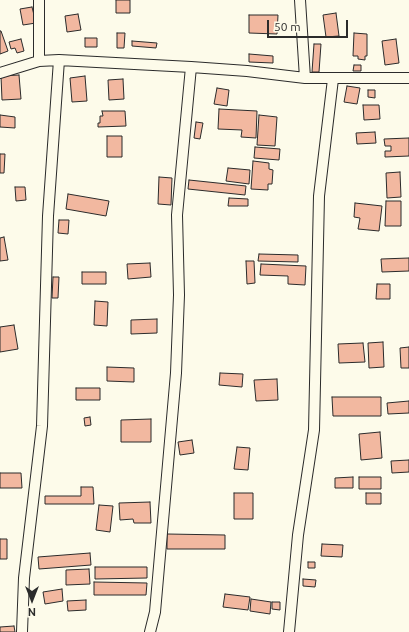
<!DOCTYPE html>
<style>
body{margin:0}
#map{position:relative;width:409px;height:632px;overflow:hidden;background:#fdfbea;font-family:Ubuntu,sans-serif}
canvas{display:block}
.north{position:absolute;left:12px;top:580px;width:40px;height:40px;-webkit-text-stroke:3px #fdfbea;paint-order:stroke;rotate:180deg;font-size:11px;font-weight:700;line-height:16px;text-align:center;color:#2b2b2b}
.north::after{content:'';display:block;margin:auto;width:14px;height:18px;background:#2b2b2b;clip-path:polygon(50% 0,100% 100%,50% 72%,0 100%)}
.scale{position:absolute;left:267px;top:20px;width:81px;height:18px;box-sizing:border-box;border:2px solid #2b2b2b;border-top:0;padding-left:5px;font-size:12px;line-height:14px;white-space:nowrap;color:#2b2b2b;-webkit-text-stroke:3px #fdfbea;paint-order:stroke}
</style>
<div id="map">
<canvas width="409" height="632"></canvas>
<div class="north">N</div>
<div class="scale">50 m</div>
</div>
<script>
const c = document.querySelector('canvas').getContext('2d');
c.lineJoin = 'round';
function paint(path, color) {
  c.fillStyle = color;
  c.fill(path, 'evenodd');
}
function poly(rows) {
  const path = new Path2D();
  for (const r of rows) {
    path.moveTo(r[0], r[1]);
    for (let i = 2; i < r.length; i += 2) path.lineTo(r[i], r[i + 1]);
  }
  return path;
}
function stroke(path, color, width, dash) {
  c.strokeStyle = color;
  c.lineWidth = width;
  c.lineCap = dash ? 'butt' : 'round';
  c.setLineDash(dash || []);
  c.stroke(path);
}
const building = poly([
 [116,0,130,0,130,13,116,13,116,0],
 [32,7,36,23,23,25,20,9,32,7],
 [336,13,339,36,326,37,323,15,336,13],
 [78,14,81,30,67,32,65,16,78,14],
 [249,15,278,15,277,34,249,33,249,15],
 [0,31,1,31,8,51,0,54,0,31],
 [117,33,125,33,124,48,117,48,117,33],
 [354,33,367,34,367,56,365,56,365,60,358,59,358,56,353,56,354,33],
 [85,38,97,38,97,47,85,47,85,38],
 [21,39,24,51,17,53,15,48,11,49,9,42,21,39],
 [396,39,399,63,385,65,382,41,396,39],
 [132,41,157,43,156,48,132,46,132,41],
 [314,44,321,44,319,72,312,72,314,44],
 [249,54,273,56,273,63,249,62,249,54],
 [354,65,361,65,361,71,353,71,354,65],
 [19,75,21,99,2,100,1,76,19,75],
 [85,76,87,101,72,102,70,78,85,76],
 [123,79,124,99,109,100,108,80,123,79],
 [347,86,360,88,357,104,344,102,347,86],
 [217,88,229,90,227,106,214,104,217,88],
 [368,90,375,90,375,98,368,97,368,90],
 [363,105,379,105,380,119,364,120,363,105],
 [219,109,257,111,256,138,241,137,242,130,218,129,219,109],
 [102,111,125,111,126,126,98,127,98,123,100,123,100,116,103,116,102,111],
 [0,115,15,117,15,128,0,127,0,115],
 [259,115,277,117,275,146,257,145,259,115],
 [196,122,203,123,200,139,194,138,196,122],
 [375,132,376,143,357,144,356,133,375,132],
 [107,136,122,136,122,157,107,157,107,136],
 [409,138,409,156,385,157,385,151,391,151,391,146,385,146,384,139,409,138],
 [255,147,280,149,279,160,254,158,255,147],
 [0,154,5,154,4,173,0,173,0,154],
 [253,161,269,163,269,169,273,170,272,184,268,184,268,190,251,189,253,161],
 [228,168,250,170,249,184,226,181,228,168],
 [400,172,401,197,387,198,386,173,400,172],
 [159,177,172,178,171,205,158,204,159,177],
 [189,180,246,186,245,195,188,189,189,180],
 [15,187,25,187,26,200,16,201,15,187],
 [68,194,109,201,106,216,66,209,68,194],
 [229,198,248,199,248,206,228,206,229,198],
 [386,201,401,201,401,226,385,226,386,201],
 [355,203,382,206,379,231,358,229,360,218,354,217,355,203],
 [59,220,69,220,68,234,58,233,59,220],
 [4,237,8,260,0,261,0,238,4,237],
 [259,254,298,255,298,262,258,261,259,254],
 [409,258,409,271,382,272,381,259,409,258],
 [246,261,254,261,255,283,247,284,246,261],
 [150,263,151,277,128,279,127,264,150,263],
 [261,264,306,266,305,285,288,284,288,276,260,275,261,264],
 [82,272,106,272,106,284,82,284,82,272],
 [53,277,59,277,58,298,52,298,53,277],
 [377,284,390,284,390,299,376,299,377,284],
 [95,301,108,302,107,326,94,325,95,301],
 [157,319,157,333,131,334,131,320,157,319],
 [14,325,18,349,0,352,0,327,14,325],
 [383,342,384,367,369,368,368,343,383,342],
 [363,343,365,362,339,363,338,344,363,343],
 [409,347,409,368,401,368,400,348,409,347],
 [107,367,134,368,134,382,107,381,107,367],
 [220,373,243,374,242,387,219,385,220,373],
 [277,379,278,400,256,401,254,380,277,379],
 [76,388,100,388,100,400,76,400,76,388],
 [332,397,381,397,381,416,333,416,332,397],
 [409,401,409,413,388,414,387,403,409,401],
 [90,417,91,425,85,426,84,418,90,417],
 [151,419,151,442,121,442,121,420,151,419],
 [380,432,382,458,361,460,359,434,380,432],
 [192,440,194,453,180,455,178,442,192,440],
 [237,447,250,448,248,470,234,469,237,447],
 [409,460,409,472,392,473,391,461,409,460],
 [0,473,21,473,22,488,0,488,0,473],
 [353,477,353,488,335,488,335,478,353,477],
 [359,477,381,477,381,489,359,489,359,477],
 [81,487,93,487,94,504,45,504,45,496,81,496,81,487],
 [234,493,253,493,253,519,234,519,234,493],
 [366,493,381,493,381,504,366,504,366,493],
 [150,502,151,523,134,523,133,519,120,520,119,503,150,502],
 [99,505,113,506,110,532,96,530,99,505],
 [167,534,225,535,225,549,167,549,167,534],
 [0,539,7,539,7,559,0,559,0,539],
 [322,544,343,545,342,557,321,556,322,544],
 [90,553,91,565,39,569,38,557,90,553],
 [308,562,315,562,315,568,308,568,308,562],
 [95,567,147,567,147,578,95,579,95,567],
 [89,569,90,584,66,585,66,570,89,569],
 [303,579,316,580,315,587,303,586,303,579],
 [94,582,147,583,146,595,94,595,94,582],
 [62,589,63,601,45,604,43,592,62,589],
 [225,594,250,597,248,610,223,607,225,594],
 [251,599,271,602,270,614,250,611,251,599],
 [86,600,86,610,68,611,67,601,86,600],
 [272,602,280,602,280,610,272,609,272,602],
 [14,626,15,632,0,632,0,627,14,626]
]);
const minor = poly([
 [39,0,39,61],
 [300,0,305,78],
 [59,60,191,67],
 [0,73,39,61,59,60,48,216,42,426,24,578,22,632],
 [150,632,155,612,176,373,179,295,177,215,191,67,247,71,305,78,409,78],
 [289,632,298,535,314,430,319,196,333,79]
]);
paint(building, '#f2b8a0');
stroke(building, '#2b2b2b', 1);
stroke(minor, '#2b2b2b', 12);
stroke(minor, '#fdfbea', 10);
</script>
